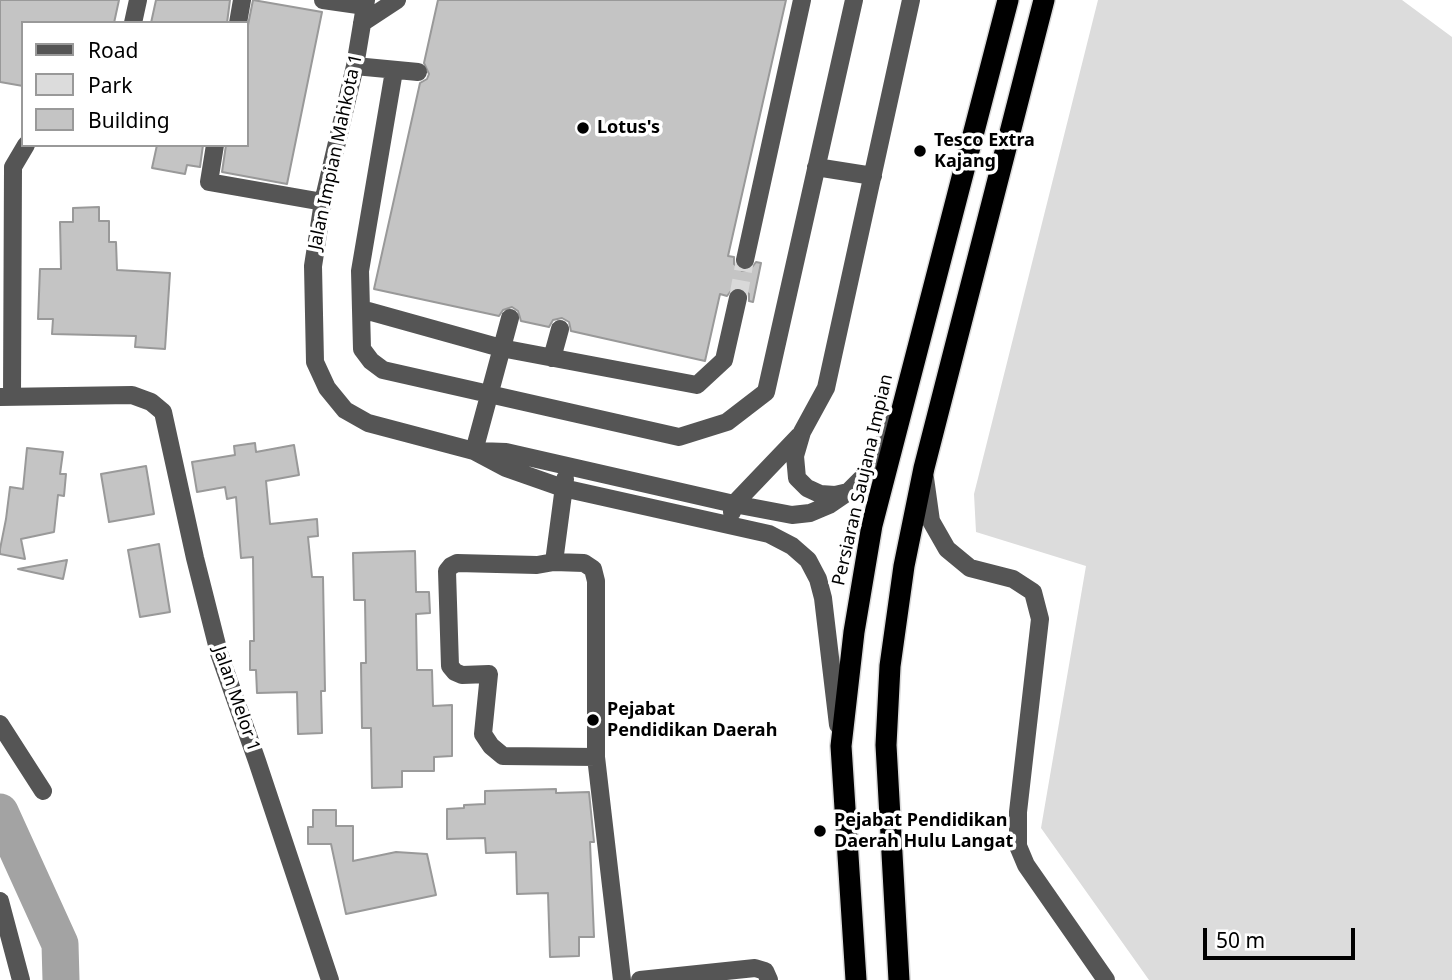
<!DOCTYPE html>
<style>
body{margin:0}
#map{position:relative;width:1452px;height:980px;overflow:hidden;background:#fff;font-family:"Noto Sans",sans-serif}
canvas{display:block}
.legend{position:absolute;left:21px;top:21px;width:228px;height:126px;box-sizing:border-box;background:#fff;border:2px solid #999;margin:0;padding:9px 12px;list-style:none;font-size:21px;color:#000}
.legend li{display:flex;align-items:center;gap:14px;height:35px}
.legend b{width:35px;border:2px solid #999}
.scale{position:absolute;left:1203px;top:928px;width:152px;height:32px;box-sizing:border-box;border:4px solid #000;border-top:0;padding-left:9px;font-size:21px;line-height:24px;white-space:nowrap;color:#000;-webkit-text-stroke:5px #fff;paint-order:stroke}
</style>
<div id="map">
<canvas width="1452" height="980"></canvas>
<ul class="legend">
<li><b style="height:9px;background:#555"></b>Road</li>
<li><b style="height:19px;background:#dcdcdc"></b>Park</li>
<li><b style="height:19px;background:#c4c4c4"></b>Building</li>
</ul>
<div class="scale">50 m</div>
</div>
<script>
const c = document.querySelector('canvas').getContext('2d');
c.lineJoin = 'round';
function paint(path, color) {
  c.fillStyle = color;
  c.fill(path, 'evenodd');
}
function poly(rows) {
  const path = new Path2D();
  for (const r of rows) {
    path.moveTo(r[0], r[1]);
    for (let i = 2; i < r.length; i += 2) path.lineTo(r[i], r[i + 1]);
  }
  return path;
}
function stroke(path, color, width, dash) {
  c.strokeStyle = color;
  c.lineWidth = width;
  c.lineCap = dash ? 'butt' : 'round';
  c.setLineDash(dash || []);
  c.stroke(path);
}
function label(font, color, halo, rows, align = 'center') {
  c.font = font + ' "Noto Sans",sans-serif';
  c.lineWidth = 7;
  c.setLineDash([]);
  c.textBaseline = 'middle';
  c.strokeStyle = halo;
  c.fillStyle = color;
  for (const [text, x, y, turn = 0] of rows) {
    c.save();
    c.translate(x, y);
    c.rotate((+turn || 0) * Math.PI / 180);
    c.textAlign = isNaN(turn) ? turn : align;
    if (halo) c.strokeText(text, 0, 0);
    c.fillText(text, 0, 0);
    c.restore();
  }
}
const green = poly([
 [1098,0,1402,0,1452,37,1452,980,1149,980,1041,828,1086,566,976,532,974,494]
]);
const river = poly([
 [0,812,60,944,61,980]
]);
const building = poly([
 [0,0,119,0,114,23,23,23,23,86,0,82,0,0],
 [156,0,230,0,227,23,151,23,156,0],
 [253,0,322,12,287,184,222,172,226,145,247,145,247,30,253,0],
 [438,0,786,0,728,256,734,257,734,264,742,271,749,271,756,262,761,263,753,302,749,301,749,294,741,287,734,287,727,296,720,294,705,361,571,331,569,322,562,318,553,320,549,327,521,321,518,311,512,307,503,310,499,316,374,289,420,83,427,79,429,74,424,63,438,0],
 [157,145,203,145,200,167,187,165,185,174,152,168,157,145],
 [99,207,99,221,109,221,109,242,116,242,117,270,170,273,165,349,135,347,136,336,52,334,53,319,38,319,40,269,61,269,60,222,73,222,73,208,99,207],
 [255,443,256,452,294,445,299,475,266,481,270,524,317,519,318,536,308,537,312,577,323,577,325,691,321,691,322,733,298,734,297,692,257,693,256,670,250,670,250,641,254,641,253,557,241,558,236,497,227,499,225,487,197,492,192,462,235,455,234,446,255,443],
 [27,448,63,452,60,474,66,474,64,496,58,495,54,532,21,539,25,559,0,554,0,549,6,519,10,487,23,489,27,448],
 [146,466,154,514,109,522,101,474,146,466],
 [159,544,170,612,140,617,128,550,159,544],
 [415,551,416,592,429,592,430,613,416,614,417,670,432,670,433,706,452,705,452,756,434,757,434,771,402,771,402,787,372,788,371,728,362,728,361,663,366,663,365,600,354,600,353,553,415,551],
 [67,560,63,579,18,569,67,560],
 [556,789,556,793,589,792,594,842,590,842,594,937,579,937,579,956,550,957,548,893,517,894,516,852,486,853,485,838,447,839,447,809,464,808,464,805,485,804,485,791,556,789],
 [313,810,336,810,336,826,353,826,353,861,396,852,427,854,436,895,346,914,331,844,308,844,308,827,313,827,313,810]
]);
const minorTunnel = poly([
 [738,298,745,260]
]);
const minor = poly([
 [323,0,365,6],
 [366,0,355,66,323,202,313,266,315,362,327,388,345,410,368,423,474,451,506,468,563,488,769,534,792,546,808,560,818,579,823,598,838,725],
 [133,23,138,0],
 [238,23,242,0],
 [362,23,397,0],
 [355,66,418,72],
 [394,71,360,271,362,349,371,361,383,370,679,437,727,422,766,392,854,0],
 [215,145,209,182,323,202],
 [816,167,873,176],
 [745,260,802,0],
 [361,309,501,348,697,385,724,360,738,298],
 [552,358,560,329],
 [12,396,13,167,26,145],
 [0,397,132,395,151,402,163,412,195,558,219,653,257,761,330,980],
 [474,451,510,318],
 [478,451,506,452,734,504,792,515,810,513,829,505,848,492,863,477,875,460,892,423],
 [925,478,931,521,947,549,970,568,1013,579,1033,592,1040,619,1018,812,1018,846,1026,865,1106,980],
 [848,492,835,495,820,494,807,488,797,478,795,456,802,432,826,388,911,0],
 [732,512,734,504,799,436],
 [554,562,565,479],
 [0,724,43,791],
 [596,757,596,581,593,569,584,563,554,562,537,565,457,563,451,566,447,571,450,666,455,672,462,675,489,674,483,734,491,746,503,756,596,757,622,980],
 [0,901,21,980],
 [640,980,755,968,765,971,769,980]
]);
const highway = poly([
 [856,980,841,746,854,632,872,525,1008,0],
 [899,980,886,745,890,666,904,566,924,468,1044,0]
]);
const markers = [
 [583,128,7,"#000"],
 [920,151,7,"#000"],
 [593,720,7,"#000"],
 [820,831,7,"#000"]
];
const poiNames = [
 ["Lotus's",597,128],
 ["Tesco Extra",934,141],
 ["Kajang",934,162],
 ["Pejabat",607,710],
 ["Pendidikan Daerah",607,731],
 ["Pejabat Pendidikan",834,821],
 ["Daerah Hulu Langat",834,842]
];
const streetNames = [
 ["Jalan Impian Mahkota 1",336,152,-78],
 ["Persiaran Saujana Impian",863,480,-77],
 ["Jalan Melor 1",236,699,71]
];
paint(green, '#dcdcdc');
stroke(river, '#a3a3a3', 37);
paint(building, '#c4c4c4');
stroke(building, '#999', 2);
stroke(minorTunnel, '#d9d9d9', 18, [18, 9]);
stroke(highway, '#dbdbdb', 24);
stroke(minor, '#555', 18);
stroke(highway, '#000', 21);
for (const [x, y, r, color] of markers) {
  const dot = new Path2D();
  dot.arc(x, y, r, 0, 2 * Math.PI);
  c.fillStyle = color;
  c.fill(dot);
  stroke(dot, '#fff', 2.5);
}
label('bold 18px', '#000', '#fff', poiNames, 'left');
label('18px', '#000', '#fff', streetNames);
</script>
